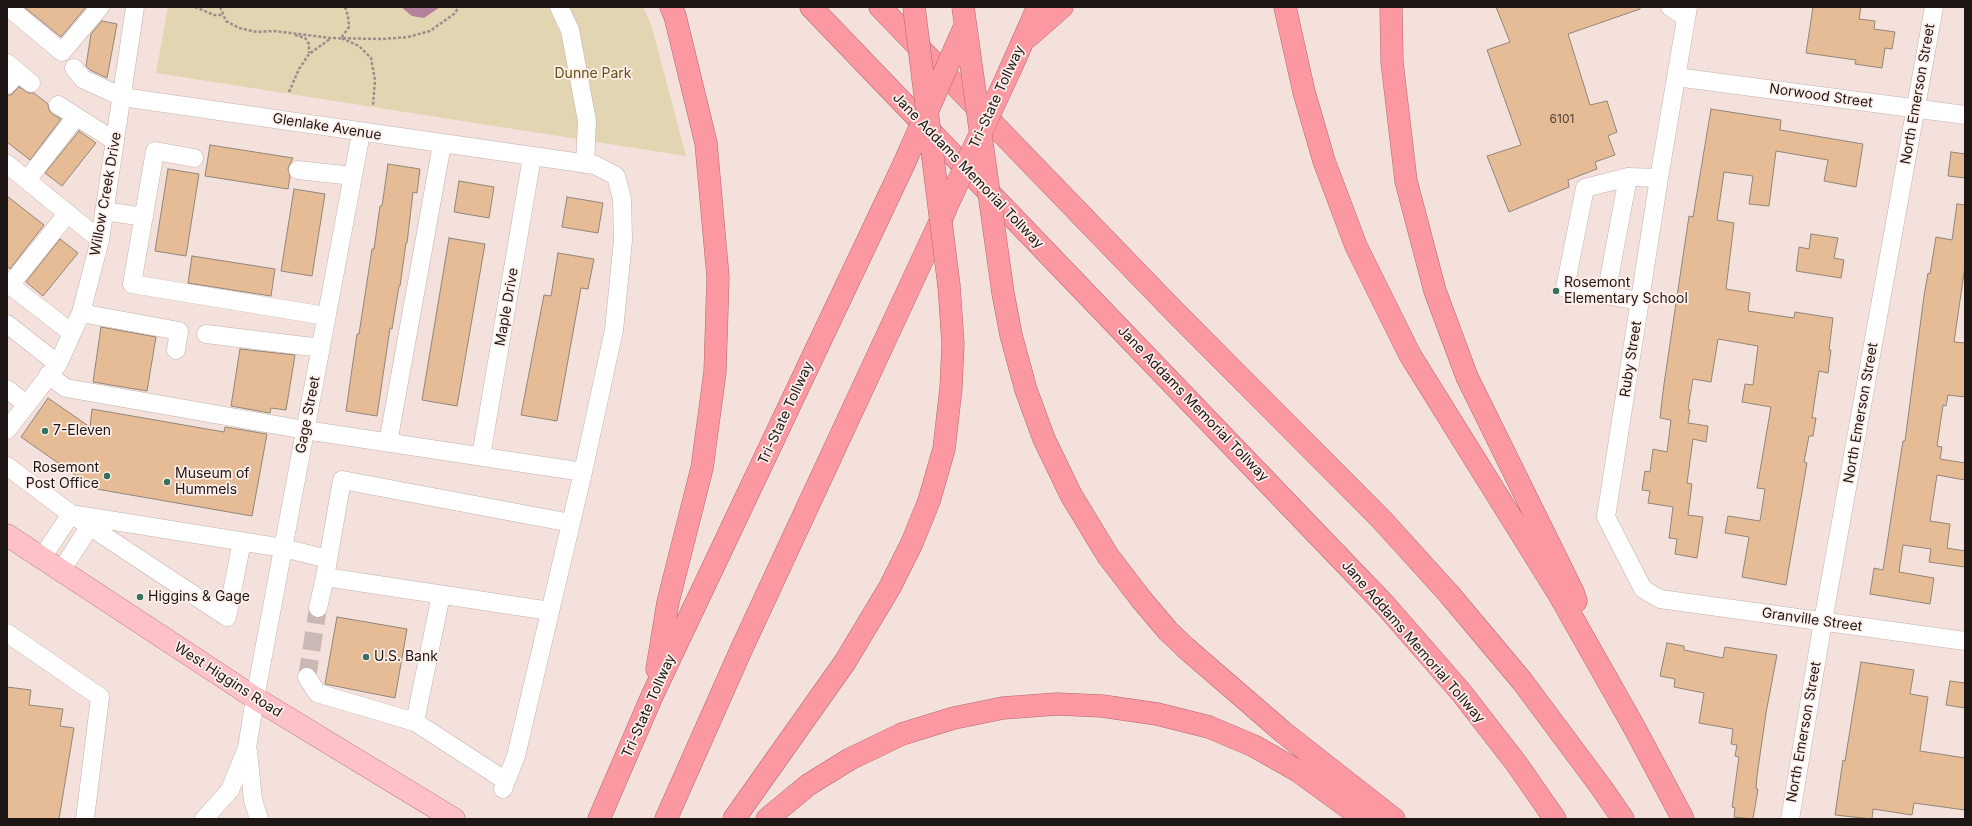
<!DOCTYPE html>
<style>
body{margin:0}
#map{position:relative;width:1972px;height:826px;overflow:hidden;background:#f4e1db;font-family:Inter,sans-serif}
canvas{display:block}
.frame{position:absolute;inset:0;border:8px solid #1d1614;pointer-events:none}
</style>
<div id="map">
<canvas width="1972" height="826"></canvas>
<div class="frame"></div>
</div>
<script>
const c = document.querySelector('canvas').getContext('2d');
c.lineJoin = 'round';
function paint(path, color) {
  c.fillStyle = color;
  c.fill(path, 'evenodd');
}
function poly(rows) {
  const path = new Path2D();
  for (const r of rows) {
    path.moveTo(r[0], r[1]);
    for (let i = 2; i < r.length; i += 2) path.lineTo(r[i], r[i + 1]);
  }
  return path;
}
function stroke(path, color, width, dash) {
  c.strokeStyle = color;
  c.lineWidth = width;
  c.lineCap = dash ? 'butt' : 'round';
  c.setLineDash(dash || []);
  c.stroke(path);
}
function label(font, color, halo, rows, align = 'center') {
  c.font = font + ' Inter,sans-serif';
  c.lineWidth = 3.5;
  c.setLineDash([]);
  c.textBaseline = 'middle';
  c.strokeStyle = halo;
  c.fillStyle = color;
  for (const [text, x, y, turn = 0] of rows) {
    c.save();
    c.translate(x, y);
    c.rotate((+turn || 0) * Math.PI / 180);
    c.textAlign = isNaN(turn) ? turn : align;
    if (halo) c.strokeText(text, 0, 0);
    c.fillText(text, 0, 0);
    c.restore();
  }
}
const green = poly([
 [168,7,643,7,651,24,686,156,156,73]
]);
const water = poly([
 [401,7,440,7,424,18,412,16]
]);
const building = poly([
 [24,7,86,7,61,37,24,7],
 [1496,7,1640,7,1640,9,1568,34,1590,105,1607,101,1617,132,1608,136,1615,155,1595,162,1597,169,1568,180,1569,187,1509,212,1487,156,1521,145,1487,50,1510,42,1496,7],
 [1813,7,1861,7,1859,19,1875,21,1874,29,1895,32,1892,49,1885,48,1882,68,1855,64,1856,60,1806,53,1813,7],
 [102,21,117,24,107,78,90,70,86,66,91,34,102,21],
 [19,87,29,93,34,93,48,104,49,110,52,114,61,119,30,160,7,142,7,95,11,95,19,87],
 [1711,109,1781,120,1780,130,1863,144,1856,187,1824,181,1828,160,1776,151,1769,206,1749,204,1753,176,1724,172,1717,220,1734,223,1726,289,1750,293,1748,311,1794,318,1795,312,1833,318,1829,350,1831,350,1828,373,1819,371,1812,418,1816,418,1813,436,1809,436,1804,462,1807,463,1786,585,1742,577,1749,537,1725,533,1728,516,1760,521,1765,489,1757,488,1771,407,1742,402,1745,384,1753,385,1758,346,1718,339,1711,382,1693,379,1688,409,1690,410,1688,423,1708,426,1706,442,1693,439,1687,483,1692,484,1688,515,1703,517,1697,558,1675,554,1677,539,1669,538,1673,507,1648,503,1650,491,1642,490,1645,471,1650,472,1653,449,1667,452,1671,420,1660,418,1664,384,1689,216,1693,217,1711,109],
 [79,131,96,143,62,186,45,173,79,131],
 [210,145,293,158,288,168,290,177,288,189,205,176,210,145],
 [1951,152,1965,154,1965,178,1948,176,1951,152],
 [388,164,420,169,417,193,413,192,407,243,406,243,400,286,399,286,392,329,390,328,377,416,346,411,357,334,359,334,372,249,374,249,380,206,382,206,388,164],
 [168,169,199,174,186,256,155,251,168,169],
 [459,181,494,187,489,218,454,212,459,181],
 [294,189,325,194,312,276,281,271,294,189],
 [7,196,44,225,10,269,7,266,7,196],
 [567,197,603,203,598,233,562,227,567,197],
 [1957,204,1965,205,1965,266,1954,342,1965,343,1965,397,1948,395,1946,406,1943,405,1937,446,1942,447,1940,459,1965,463,1965,480,1937,475,1930,521,1950,524,1947,548,1965,551,1965,567,1929,562,1931,549,1903,545,1899,572,1934,578,1930,604,1870,594,1874,568,1883,570,1903,441,1905,441,1924,296,1928,273,1930,274,1936,237,1952,240,1957,204],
 [1811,234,1838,238,1834,258,1844,260,1841,278,1796,271,1799,247,1809,249,1811,234],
 [449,238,485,244,457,406,422,400,449,238],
 [60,239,78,253,43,296,26,282,60,239],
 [558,253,594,259,588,289,581,288,557,421,521,415,544,295,551,296,558,253],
 [192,256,275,269,271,296,188,283,192,256],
 [101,327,156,337,147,391,93,382,101,327],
 [240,349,295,355,286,410,271,408,270,413,231,406,240,349],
 [48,398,90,427,92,409,224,432,225,427,267,434,252,516,79,486,81,479,21,437,48,398],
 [337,617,407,629,395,698,325,684,337,617],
 [1667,643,1684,646,1684,650,1723,658,1725,647,1777,655,1766,713,1757,776,1756,789,1758,789,1753,819,1734,817,1735,808,1732,807,1739,757,1735,756,1737,745,1731,744,1733,729,1699,723,1704,693,1674,687,1675,679,1660,676,1667,643],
 [1861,662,1914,670,1910,694,1928,697,1920,751,1965,758,1965,810,1914,803,1912,815,1873,809,1872,819,1835,815,1843,760,1845,761,1861,662],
 [1950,681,1965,683,1965,708,1946,705,1950,681],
 [7,687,31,690,29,705,63,709,60,726,74,728,59,819,7,819,7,687]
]);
const minorTunnel = poly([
 [307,677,318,608]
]);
const path = poly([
 [195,7,214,15,223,15],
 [220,7,226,21,239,28,257,32,274,31,331,38,382,39,408,37,430,31,454,14,459,7],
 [345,7,348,16,349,27,341,38,359,46,371,58,375,80,373,105],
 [295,35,305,38,309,44,309,53],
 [289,92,299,69,309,54,330,39]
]);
const minor = poly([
 [8,7,62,52,100,7],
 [559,7,570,30,587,121,585,164],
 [1670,7,1686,17],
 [1688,7,1659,178,1606,517,1643,589,1660,599,1965,641],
 [7,63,31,83],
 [74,68,83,79,122,97,595,165,616,176,622,199,623,240,614,330,583,472,516,756,503,789],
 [1676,77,1965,115],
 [7,85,18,72],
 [58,105,115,141],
 [194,158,155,151,132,284,326,316],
 [7,164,100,240],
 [298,170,353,176],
 [27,180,76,117],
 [104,211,144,217],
 [7,283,72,333],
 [10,285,68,213],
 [1606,295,1628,177],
 [1640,301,1565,288,1585,188,1628,177,1659,178],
 [81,313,179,331,176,350],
 [7,324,58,364],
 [206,334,321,348],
 [48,375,66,388,305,430,583,472],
 [7,389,26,404],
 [7,430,58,364,81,313,100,240,135,7],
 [388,443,442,144],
 [481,456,532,157],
 [7,466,71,514,227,617,242,541],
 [77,515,283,548,328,559],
 [41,559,71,514],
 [61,571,90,526],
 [318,608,325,577],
 [550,611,325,577,342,480,571,523],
 [7,633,100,697,85,819],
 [307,677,317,693,415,722,506,781],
 [415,722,441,595],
 [248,751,253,800,259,819],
 [204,819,230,790,247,748,255,698,361,133],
 [1790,819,1823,621,1934,7]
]);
const major = poly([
 [7,535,255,698,454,819]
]);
const highway = poly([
 [811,7,1385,605,1460,691,1516,763,1555,819],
 [880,7,1173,310,1382,520,1449,594,1522,681,1601,787,1623,819],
 [1285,7,1304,92,1324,161,1356,246,1410,355,1560,596,1634,727,1683,819],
 [1391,7,1392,62,1406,181,1435,291,1467,377,1573,592,1576,601],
 [1028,37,1062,7],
 [1010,70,1038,7],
 [1187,649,1283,732,1394,819],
 [657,669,668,602,702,468,715,372,718,277,706,143,675,16,671,7],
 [599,819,652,696,903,166],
 [666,819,741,650,945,211],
 [734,819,845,662,890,587,912,543,929,501,944,449,951,388,953,344,949,286],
 [767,819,808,785,850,759,902,734,954,718,1003,708,1057,704,1102,706,1157,714,1209,727,1254,746,1298,771,1364,819]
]);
const highwayBridge = poly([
 [914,7,949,286],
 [963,7,1003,293,1011,335,1026,390,1044,439,1071,495,1108,556,1141,599,1168,631,1187,649],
 [903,166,965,26],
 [945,210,1010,70]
]);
const markers = [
 [1556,291,4,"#35725d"],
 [45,431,4,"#35725d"],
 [107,476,4,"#35725d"],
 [167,482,4,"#35725d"],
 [140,597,4,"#35725d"],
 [366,657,4,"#35725d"]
];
const numberNames = [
 ["6101",1562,119]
];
const parkNames = [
 ["Dunne Park",593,74]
];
const streetNames = [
 ["North Emerson Street",1918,94,-80],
 ["Norwood Street",1821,96,8],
 ["Tri-State Tollway",997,97,-65],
 ["Glenlake Avenue",327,127,9],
 ["Jane Addams Memorial Tollway",968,171,46],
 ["Willow Creek Drive",106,194,-80],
 ["Maple Drive",507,307,-80],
 ["Ruby Street",1631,359,-81],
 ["Jane Addams Memorial Tollway",1193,404,46],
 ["Tri-State Tollway",786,413,-65],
 ["North Emerson Street",1861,413,-80],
 ["Gage Street",308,415,-79],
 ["Granville Street",1812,620,8],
 ["Jane Addams Memorial Tollway",1413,642,49],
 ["West Higgins Road",228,680,33],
 ["Tri-State Tollway",649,706,-66],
 ["North Emerson Street",1804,732,-80]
];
const poiNames = [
 ["Rosemont",1564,283],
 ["Elementary School",1564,299],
 ["7-Eleven",53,431],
 ["Rosemont",99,468,"right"],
 ["Post Office",99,484,"right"],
 ["Museum of",175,474],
 ["Hummels",175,490],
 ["Higgins & Gage",148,597],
 ["U.S. Bank",374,657]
];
paint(green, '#e2d5b1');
paint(water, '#b4829b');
paint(building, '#e5bc95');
stroke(building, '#91857a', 1);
stroke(minorTunnel, '#c9b8b3', 18, [18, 9]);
stroke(minor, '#c3b1ab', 19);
stroke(major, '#ae6a70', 23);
stroke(highway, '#ae6a70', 23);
stroke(path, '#9b8d89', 2.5, [3, 2]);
stroke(minor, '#fff', 18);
stroke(major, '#fdc1c7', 22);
stroke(highway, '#fc98a2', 22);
stroke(highwayBridge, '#ae6a70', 23, []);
stroke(highwayBridge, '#fc98a2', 22);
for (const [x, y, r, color] of markers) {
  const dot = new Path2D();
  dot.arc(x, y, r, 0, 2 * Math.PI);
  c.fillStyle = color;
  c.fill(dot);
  stroke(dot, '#ffefea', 1.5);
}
label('12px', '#4f4034', null, numberNames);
label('14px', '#635014', '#ffefea', parkNames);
label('14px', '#1d1614', '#ffefea', streetNames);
label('14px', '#1d1614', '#ffefea', poiNames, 'left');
</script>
